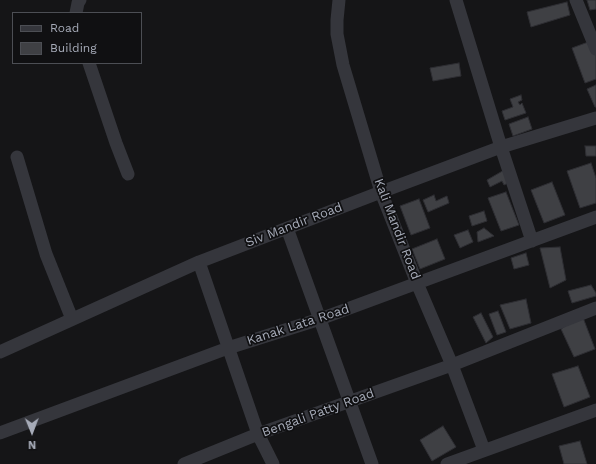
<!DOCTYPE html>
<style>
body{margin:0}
#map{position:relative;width:596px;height:464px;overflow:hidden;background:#151517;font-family:"Work Sans",sans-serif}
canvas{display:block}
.legend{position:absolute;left:12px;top:12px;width:130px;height:52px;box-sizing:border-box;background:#101012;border:1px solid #4c4e54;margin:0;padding:5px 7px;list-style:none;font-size:12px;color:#a6abb8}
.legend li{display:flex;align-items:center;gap:8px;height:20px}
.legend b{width:20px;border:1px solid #4c4e54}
.north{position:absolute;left:12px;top:412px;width:40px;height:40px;-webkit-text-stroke:3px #101012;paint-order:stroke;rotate:179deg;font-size:11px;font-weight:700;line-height:16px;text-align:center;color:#a6abb8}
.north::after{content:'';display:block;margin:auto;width:14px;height:18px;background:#a6abb8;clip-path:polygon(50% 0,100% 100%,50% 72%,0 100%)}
</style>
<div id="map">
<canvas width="596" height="464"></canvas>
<ul class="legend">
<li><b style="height:5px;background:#35363c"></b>Road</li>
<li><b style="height:11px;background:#3f4044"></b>Building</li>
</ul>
<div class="north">N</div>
</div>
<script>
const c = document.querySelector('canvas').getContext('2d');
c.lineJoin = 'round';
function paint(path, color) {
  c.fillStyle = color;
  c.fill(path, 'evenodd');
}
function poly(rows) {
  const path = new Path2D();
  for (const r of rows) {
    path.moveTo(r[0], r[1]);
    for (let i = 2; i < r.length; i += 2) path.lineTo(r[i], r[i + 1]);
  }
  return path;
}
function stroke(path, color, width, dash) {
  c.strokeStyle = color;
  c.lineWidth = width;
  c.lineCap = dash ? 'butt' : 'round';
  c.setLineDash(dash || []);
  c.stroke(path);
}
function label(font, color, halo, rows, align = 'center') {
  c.font = font + ' "Work Sans",sans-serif';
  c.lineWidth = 3.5;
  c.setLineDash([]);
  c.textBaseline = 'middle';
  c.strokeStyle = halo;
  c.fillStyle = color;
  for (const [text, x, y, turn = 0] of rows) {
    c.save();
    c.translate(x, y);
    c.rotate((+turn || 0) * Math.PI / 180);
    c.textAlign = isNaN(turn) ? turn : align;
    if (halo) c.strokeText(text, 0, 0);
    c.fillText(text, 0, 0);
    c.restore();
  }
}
const building = poly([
 [587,0,596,0,596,9,590,10,587,0],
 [567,2,570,15,531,27,527,12,567,2],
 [591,41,596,55,596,79,585,83,572,48,591,41],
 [459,63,461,76,433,81,430,68,459,63],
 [596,85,596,107,595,107,587,89,596,85],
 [521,95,522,100,518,102,520,105,522,103,526,113,505,120,502,111,513,107,510,99,521,95],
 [528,117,532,129,513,136,509,124,528,117],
 [585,146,596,146,596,156,586,156,585,146],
 [591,163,596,178,596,203,580,208,567,171,591,163],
 [506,169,512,181,504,185,502,181,490,187,487,180,506,169],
 [552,182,565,215,544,223,531,190,552,182],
 [506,192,519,225,501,231,488,198,506,192],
 [434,195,436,201,447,196,449,203,428,212,423,200,434,195],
 [419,199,430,228,411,235,400,206,419,199],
 [484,211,487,221,472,226,469,216,484,211],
 [484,228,494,236,478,242,477,232,484,228],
 [468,230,473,242,460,248,454,235,468,230],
 [437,239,445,259,420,269,412,249,437,239],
 [560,247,566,280,550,288,540,248,560,247],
 [526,253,529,265,514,269,511,258,526,253],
 [591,285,596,293,596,296,572,303,568,291,591,285],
 [526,299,531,323,510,329,500,305,526,299],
 [498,311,506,332,497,335,489,314,498,311],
 [481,313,493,337,486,343,473,317,481,313],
 [582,315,595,349,574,357,561,329,582,315],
 [578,366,590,397,564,407,552,374,578,366],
 [443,426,456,447,432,461,420,440,443,426],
 [580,441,587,464,564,464,559,446,580,441]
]);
const street = poly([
 [339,0,337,20,337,34,343,65,381,192,417,283,452,365,484,450],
 [456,0,501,147,532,241],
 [576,0,596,49],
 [76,13,78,3,80,0],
 [89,63,116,143,128,174],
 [17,157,46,254,72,319],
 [287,228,372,464],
 [199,262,258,434,273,464],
 [0,352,199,262,381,192,501,147,596,118],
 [0,433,228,348,320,319,439,275,596,217],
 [184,464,258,434,452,365,596,308],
 [447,464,596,410]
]);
const streetNames = [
 ["Siv Mandir Road",294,225,-21],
 ["Kali Mandir Road",397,229,69],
 ["Kanak Lata Road",298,325,-18],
 ["Bengali Patty Road",318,413,-20]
];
paint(building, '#3f4044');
stroke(building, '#2e2e33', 1);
stroke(street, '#35363c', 13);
label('13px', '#a6abb8', '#101012', streetNames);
</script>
